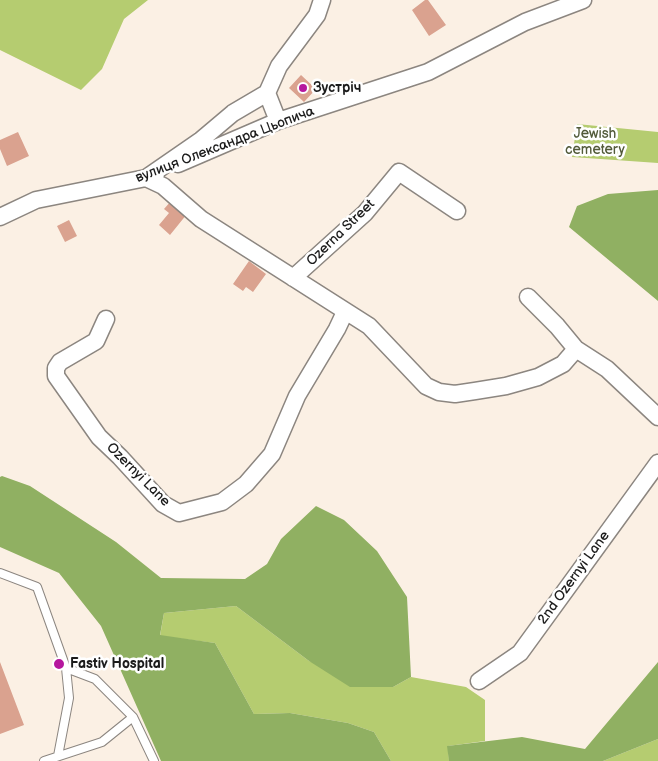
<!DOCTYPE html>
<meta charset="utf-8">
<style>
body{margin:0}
canvas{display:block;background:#fbf0e4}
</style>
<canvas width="658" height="761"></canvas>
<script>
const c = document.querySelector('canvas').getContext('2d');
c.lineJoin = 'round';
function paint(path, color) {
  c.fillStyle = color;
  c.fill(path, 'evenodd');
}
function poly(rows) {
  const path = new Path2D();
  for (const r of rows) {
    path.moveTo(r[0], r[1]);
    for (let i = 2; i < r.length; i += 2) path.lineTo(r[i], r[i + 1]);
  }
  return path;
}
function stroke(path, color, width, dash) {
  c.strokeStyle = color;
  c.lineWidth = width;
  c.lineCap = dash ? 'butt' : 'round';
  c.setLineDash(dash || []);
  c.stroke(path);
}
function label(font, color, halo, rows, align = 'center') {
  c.font = font + ' "Balsamiq Sans",sans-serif';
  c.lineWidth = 5;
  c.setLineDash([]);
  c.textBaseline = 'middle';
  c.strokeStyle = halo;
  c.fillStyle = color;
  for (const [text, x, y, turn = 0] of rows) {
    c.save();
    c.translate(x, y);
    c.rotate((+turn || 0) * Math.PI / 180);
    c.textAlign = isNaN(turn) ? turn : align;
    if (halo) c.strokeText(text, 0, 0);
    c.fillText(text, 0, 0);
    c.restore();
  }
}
const green = poly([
 [0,0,148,0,124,19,102,69,81,90,0,50],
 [577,124,658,132,658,163,572,157],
 [236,606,309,661,393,687,411,677,466,687,485,700,485,741,448,746,449,761,391,761,374,732,348,723,290,713,254,714,215,643,160,636,164,613],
 [658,739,658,761,603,761]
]);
const forest = poly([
 [658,190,658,301,569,227,577,206,608,194],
 [2,476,30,486,116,542,161,578,245,579,267,564,281,539,316,506,344,520,377,551,407,597,411,677,393,687,350,687,309,661,236,606,164,613,160,635,215,643,254,714,290,713,348,723,374,732,391,761,161,761,101,626,59,573,0,547,0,477],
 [658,662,658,739,603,761,449,761,447,746,522,737,585,749]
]);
const building = poly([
 [425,0,428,0,446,25,429,36,412,10],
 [301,75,316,89,304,102,289,88],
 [18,132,29,156,7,166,0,149,0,140],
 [171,201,187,214,170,235,159,225,169,213,164,209],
 [69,220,77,236,65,242,57,226],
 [249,261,266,274,253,292,246,287,243,291,233,284],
 [0,662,24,725,0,734]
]);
const lane = poly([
 [0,573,37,587,66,668,95,679,133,717,154,761],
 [58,756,69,698,66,668],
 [44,761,102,742,133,717]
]);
const street = poly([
 [322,0,317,15,279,66,267,93,233,113,201,140,146,178,163,186,201,219,369,326,426,386,439,392,455,394,475,391,506,386,538,377,563,364,576,349],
 [267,93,278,121],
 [178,164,278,121,428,72,525,22,583,0],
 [0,217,36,200,146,178,156,174],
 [293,278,365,213,399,172,457,211],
 [528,297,557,326,576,349,607,369,658,417],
 [106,319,96,341,60,362,56,368,56,376,99,437,120,457,163,504,179,513,222,502,246,484,272,454,297,396,337,329,345,312],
 [479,681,520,653,658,463]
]);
const markers = [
 [303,88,5,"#b5179e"],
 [59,664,6,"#b5179e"]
];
const poiNames = [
 ["Зустріч",313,88],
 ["Fastiv Hospital",70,664]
];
const parkNames = [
 ["Jewish",595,134],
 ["cemetery",595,150]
];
const streetNames = [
 ["вулиця Олександра Цьопича",225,145,-21],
 ["Ozerna Street",341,233,-44],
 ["Ozernyi Lane",138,475,45],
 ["2nd Ozernyi Lane",574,578,-54]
];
paint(green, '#b5cc70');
paint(forest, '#90b062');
paint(building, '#daa28f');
stroke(lane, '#8c8680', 10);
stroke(street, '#8c8680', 19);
stroke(lane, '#fff', 8);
stroke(street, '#fff', 16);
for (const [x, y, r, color] of markers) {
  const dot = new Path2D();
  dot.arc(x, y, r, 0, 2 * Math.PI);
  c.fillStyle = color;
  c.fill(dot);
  stroke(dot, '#fff', 2);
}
label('bold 14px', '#1c1c1c', '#fff', poiNames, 'left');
label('14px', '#525a39', '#fff', parkNames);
label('14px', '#1c1c1c', '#fff', streetNames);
</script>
